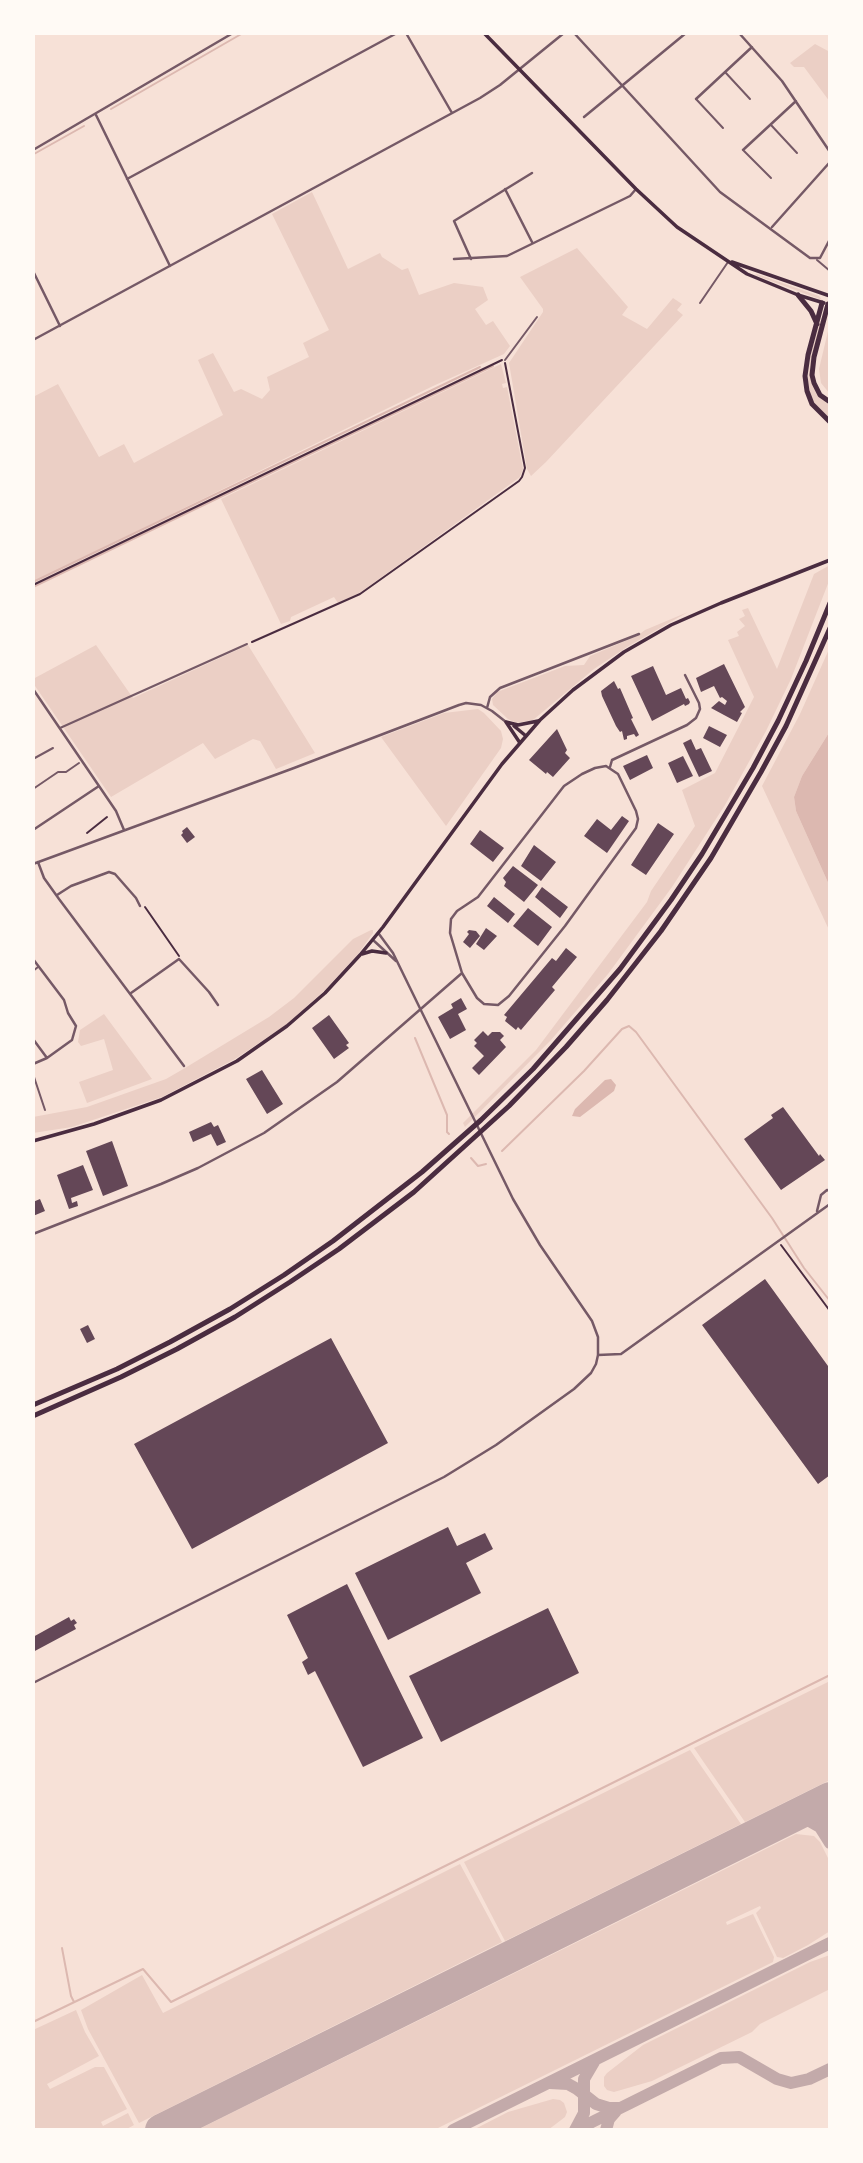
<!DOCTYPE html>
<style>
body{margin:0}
#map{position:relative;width:863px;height:2163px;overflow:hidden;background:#f7e1d7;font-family:"Times New Roman",serif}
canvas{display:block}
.frame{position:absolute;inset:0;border:35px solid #fffaf5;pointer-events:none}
</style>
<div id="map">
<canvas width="863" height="2163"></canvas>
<div class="frame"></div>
</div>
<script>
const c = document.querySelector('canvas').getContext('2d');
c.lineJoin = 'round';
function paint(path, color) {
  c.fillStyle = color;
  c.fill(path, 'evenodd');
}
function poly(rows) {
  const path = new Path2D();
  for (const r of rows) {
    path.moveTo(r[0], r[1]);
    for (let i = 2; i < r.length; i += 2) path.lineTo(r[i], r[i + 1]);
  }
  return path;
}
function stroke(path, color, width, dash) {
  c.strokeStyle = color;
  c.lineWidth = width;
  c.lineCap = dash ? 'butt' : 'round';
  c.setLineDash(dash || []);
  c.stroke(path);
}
const green = poly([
 [815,44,830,52,830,102,804,67,794,67,790,63],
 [312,192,348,269,380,253,382,257,402,270,408,268,419,295,454,283,483,287,488,300,475,309,486,325,493,321,510,346,504,354,433,386,33,582,33,397,58,384,99,457,124,444,134,463,223,415,198,360,213,353,234,392,241,389,262,399,270,390,267,377,309,357,303,343,329,330,272,214],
 [577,248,628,307,622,315,647,329,673,298,682,304,677,310,683,315,546,462,531,476,527,469,509,363,543,312,543,309,520,277],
 [757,274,819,296,822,300,771,281,755,275],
 [821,318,823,319,811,379,818,395,830,406,830,419,815,405,811,398,808,382,810,357],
 [829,327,830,327,830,394,821,383,819,369],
 [501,364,506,383,502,384,503,388,507,387,523,469,520,477,361,592,338,603,334,597,291,617,290,621,281,624,221,499],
 [830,565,829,581,791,679,766,731,725,805,672,887,608,974,551,1040,465,1127,463,1123,536,1050,647,902,651,891,695,826,682,790,715,773,754,697,728,640,739,636,737,632,745,626,739,619,745,616,742,610,748,608,777,669,814,574],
 [688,612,627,647,594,669,533,720,516,723,508,719,493,705,492,699,497,692,565,666,584,665,590,656,637,636,645,630],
 [96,645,133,698,248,645,315,753,276,769,260,741,253,739,215,759,203,743,111,797,33,683,33,679],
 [830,647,830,731,802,776,794,797,796,811,830,887,830,932,762,786,800,714],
 [478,709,484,713,501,731,503,739,501,748,446,826,381,737,444,713],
 [371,930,373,930,373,933,358,954,324,991,286,1025,235,1059,162,1097,72,1127,33,1133,33,1117,87,1107,166,1079,185,1068,269,1017,294,998,353,939],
 [104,1014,152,1079,87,1103,79,1082,113,1070,104,1039,81,1046,78,1042,80,1030],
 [830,1681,830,1780,745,1822,694,1748],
 [690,1750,741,1824,505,1941,464,1862],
 [796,1834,814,1836,820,1842,830,1862,830,1931,808,1945,783,1958,777,1957,756,1913,761,1908,760,1906,726,1922,727,1925,753,1914,774,1957,773,1962,434,2130,197,2130],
 [460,1864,502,1942,139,2123,88,2029,81,2010,142,1975,163,2013],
 [830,1955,830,1989,760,2024,752,2032,652,2081,614,2092,607,2090,604,2086,604,2077,607,2073,643,2045,810,1962],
 [76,2010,85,2032,99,2056,47,2084,50,2089,95,2067,104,2067,127,2109,101,2122,103,2126,128,2113,134,2125,125,2130,33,2130,33,2030],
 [553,2099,560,2100,564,2103,567,2112,565,2117,548,2130,473,2130,508,2112]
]);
const water = poly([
 [830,731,830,887,796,811,794,797,802,776],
 [611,1079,616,1085,614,1091,580,1117,572,1116,575,1109,605,1080]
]);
const stream = poly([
 [111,109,243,33],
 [34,154,84,126],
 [33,582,480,367],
 [33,587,493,366],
 [415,1038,447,1115,447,1132,449,1134],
 [502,1151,584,1071,622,1029,629,1026,636,1032,772,1218,804,1268,830,1301],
 [471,1158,478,1166,486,1164],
 [62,1948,71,1996,74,2002],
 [33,2022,143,1969,171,2002,830,1675]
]);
const taxiway = poly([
 [777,1824,796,1818,806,1819,820,1827,830,1843],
 [825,1833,824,1814,830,1802],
 [550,2083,568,2084,577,2089,596,2104,609,2108,619,2108],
 [166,2130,179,2121],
 [453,2130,830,1943],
 [575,2130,584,2113,584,2079,594,2062],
 [576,2130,721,2058,739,2057,777,2079,791,2083,809,2079,830,2069],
 [606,2130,609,2119,616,2111]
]);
const runway = poly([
 [161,2130,830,1798]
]);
const building = poly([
 [724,664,745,707,740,712,742,713,737,722,711,708,719,701,725,705,727,701,722,697,720,698,714,686,701,692,696,678],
 [653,666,666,695,681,688,686,699,688,698,690,702,689,704,685,706,684,704,652,721,631,676],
 [614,681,618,689,620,688,633,718,631,719,639,735,636,737,634,734,627,736,627,739,624,740,622,731,620,732,616,726,602,696,601,691],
 [709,726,727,735,720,747,703,738],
 [557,729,567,750,565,753,570,758,553,777,547,772,546,774,529,760],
 [691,739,696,750,701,748,712,771,699,777,683,743],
 [647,755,653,768,630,780,623,766],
 [683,756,693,776,677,783,668,763],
 [622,816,629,821,607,853,584,836,597,819,611,830],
 [658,823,674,834,646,875,631,865],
 [187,827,195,837,187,843,181,835,183,833,182,831],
 [480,830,504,848,493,862,470,844],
 [534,845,556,862,541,881,521,866],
 [513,866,538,885,524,902,504,886,506,882,503,878],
 [542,887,568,907,560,918,535,897],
 [494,897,515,914,508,923,487,906],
 [528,908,552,927,538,946,513,926],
 [486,928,497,936,484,950,476,944],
 [469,930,476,931,480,936,470,948,463,942,469,934,467,932],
 [566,948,577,957,552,987,555,990,521,1030,518,1027,516,1030,505,1021,507,1017,504,1015,552,958,556,961],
 [461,998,467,1009,458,1014,466,1030,450,1039,438,1017,453,1008,451,1004],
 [329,1015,349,1043,346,1045,349,1048,334,1059,312,1028],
 [483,1031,488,1036,492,1032,500,1032,504,1036,500,1040,506,1047,479,1075,472,1068,484,1056,474,1046,477,1043,474,1040],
 [262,1070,283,1104,267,1114,246,1079],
 [783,1107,819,1156,820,1154,825,1160,781,1190,744,1139,773,1118,771,1115],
 [211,1122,214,1127,218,1125,226,1142,217,1146,211,1134,193,1142,189,1132],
 [112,1141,128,1186,103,1196,86,1151],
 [83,1165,93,1190,71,1198,72,1203,77,1201,78,1206,69,1209,57,1175],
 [40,1199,45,1211,33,1216,33,1202],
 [765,1279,828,1366,830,1364,830,1475,818,1484,702,1325],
 [88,1325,95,1339,87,1343,80,1329],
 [331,1338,388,1443,192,1549,134,1444],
 [448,1527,457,1546,485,1533,493,1549,466,1563,481,1593,388,1640,355,1573],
 [347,1584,423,1738,363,1767,315,1671,308,1675,302,1662,308,1658,287,1615],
 [548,1608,579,1673,441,1742,409,1676],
 [69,1617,71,1621,74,1619,77,1623,74,1625,76,1629,33,1652,33,1637]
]);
const path = poly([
 [33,585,502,360],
 [252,642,360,594,519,481,522,477,525,468,505,363],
 [87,833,107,817],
 [145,907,179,956],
 [781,1245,830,1311]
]);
const service = poly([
 [725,72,750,99],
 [696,99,723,128],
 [771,125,797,153],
 [744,151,771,178],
 [817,260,830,271],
 [700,303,728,262],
 [505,360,537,317],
 [60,728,247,644],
 [33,759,53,748],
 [33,789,58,772,66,772,79,763],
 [33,971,38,967],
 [33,1074,45,1110]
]);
const minor = poly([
 [406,33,452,113],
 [574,33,720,192,810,258,820,258,830,239],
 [739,33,782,81,830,152],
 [696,99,752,47],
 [96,115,170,266],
 [584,117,686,33],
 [33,150,233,33],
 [743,150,796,101],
 [127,179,397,33],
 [505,189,532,242],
 [772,227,830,162],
 [454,259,507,256,630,196,636,189],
 [471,259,454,221,532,173],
 [33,271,60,326],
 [33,340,480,98,500,85,564,33],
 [33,689,116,811,124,830],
 [487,708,490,697,500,688,639,634],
 [606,766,618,774,636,811,638,819,636,828,565,926,509,996,498,1005,484,1004,477,998,462,973,450,933,451,919,457,911,478,897,564,786,582,774,595,768,606,766],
 [610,767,612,760,687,725,696,718,700,709,699,703,685,675],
 [33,830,99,786],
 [38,862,44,878,59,899,184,1066],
 [33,864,294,768,459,705,466,703,481,705,492,711,506,722],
 [57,895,71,886,109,872,115,874,136,898,140,906],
 [373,940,396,961],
 [33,959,64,1000,68,1013,76,1026,72,1040,47,1058,33,1064],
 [131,993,179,959,209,992,218,1005],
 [33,1039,47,1058],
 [817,1211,821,1195,827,1190,830,1191],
 [33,1234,161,1184,198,1168,264,1133,337,1082,462,973],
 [598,1355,621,1354,830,1204],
 [33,1683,444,1477,496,1445,574,1389,591,1373,596,1364,598,1355,598,1337,592,1321,540,1245,513,1199,393,953,379,934]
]);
const secondary = poly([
 [484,33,636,189,677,227,747,274,798,295,824,303],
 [732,262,830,296],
 [506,722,518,725,538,721],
 [506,722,520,743],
 [514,726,526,736],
 [362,954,372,951,386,953],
 [33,1141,94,1124,161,1100,237,1061,287,1026,325,993,360,955,383,927,502,764,540,720,573,690,624,652,671,625,721,603,830,560]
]);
const motorway = poly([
 [798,295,811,311,817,324],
 [822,303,808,355,805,376,807,391,812,404,830,422],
 [828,304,814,357,812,375,814,383,820,395,830,402],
 [33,1405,117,1369,170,1342,230,1309,284,1275,333,1241,422,1172,481,1120,533,1069,620,969,671,900,702,854,753,768,778,721,806,661,830,603],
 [33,1416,121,1377,177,1349,235,1317,290,1282,339,1249,414,1192,509,1106,566,1047,607,1000,661,931,711,858,761,772,786,726,830,628]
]);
paint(green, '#ebcfc5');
paint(water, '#dcb8b0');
stroke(stream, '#dcb8b0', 2);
stroke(taxiway, '#c3aaaa', 12);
stroke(runway, '#c3aaaa', 32);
paint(building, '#644757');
stroke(path, '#4a2c40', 2);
stroke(service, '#755966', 2);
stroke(minor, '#755966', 2.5);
stroke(secondary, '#4a2c40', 3.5);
stroke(motorway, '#4a2c40', 5);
</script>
